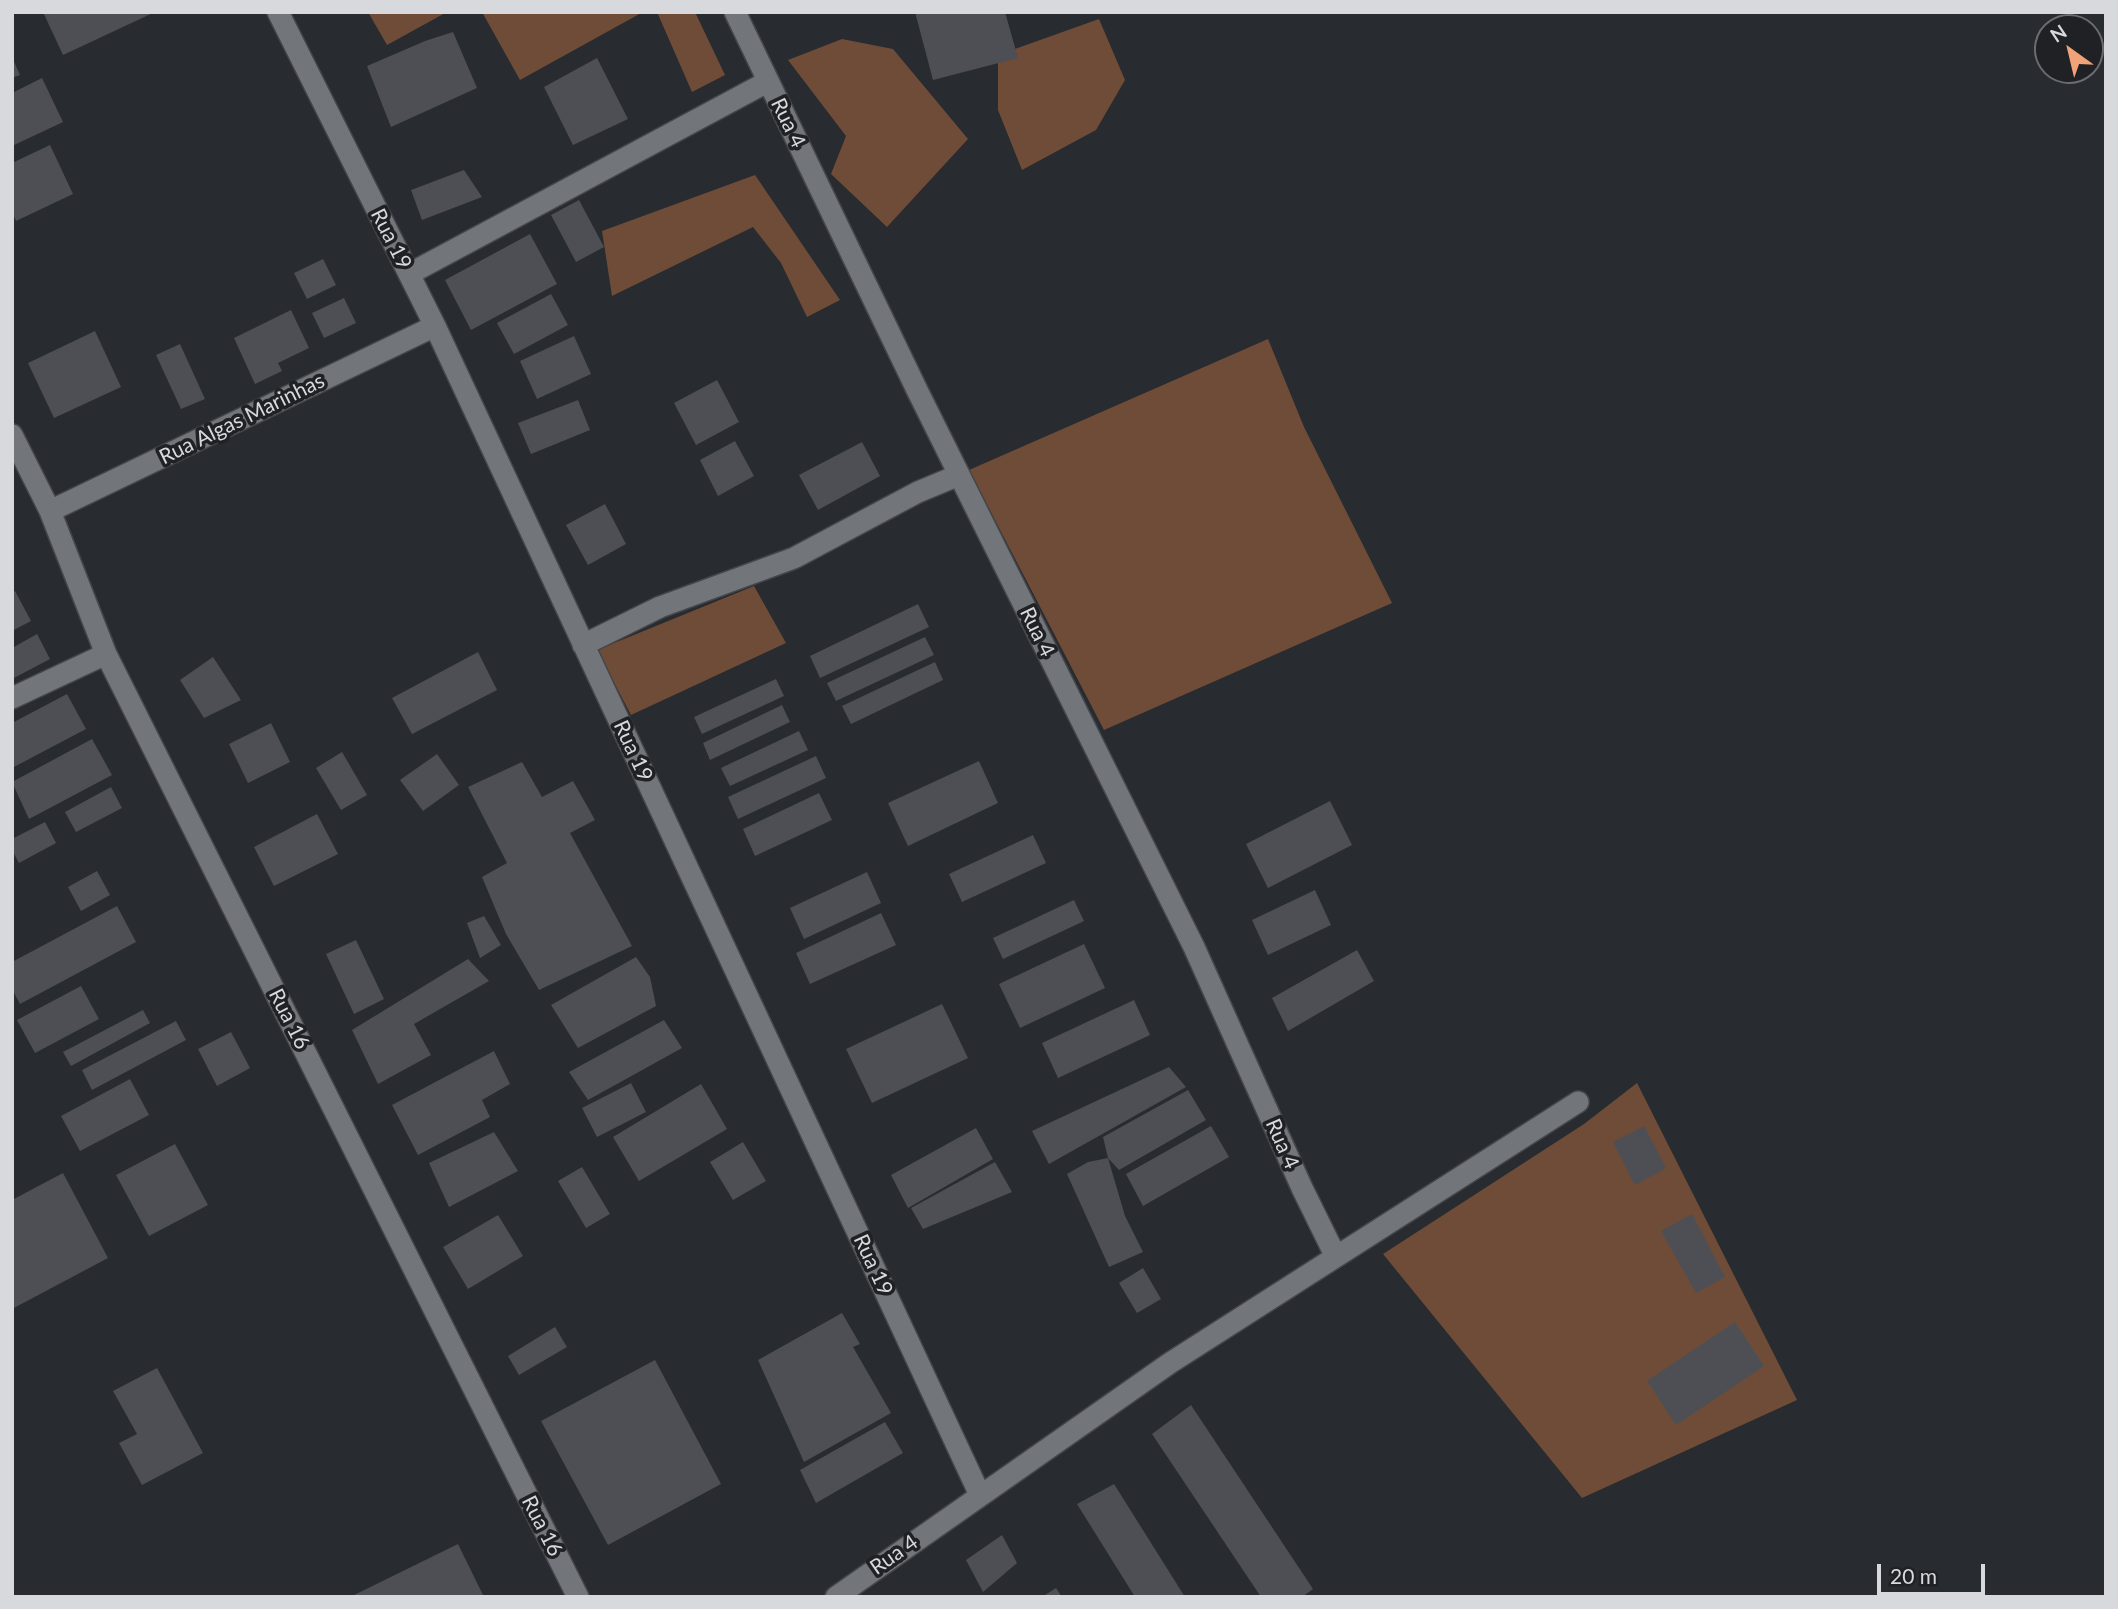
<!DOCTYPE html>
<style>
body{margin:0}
#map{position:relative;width:2118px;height:1609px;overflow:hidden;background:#282b2f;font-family:Lato,sans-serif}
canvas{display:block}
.frame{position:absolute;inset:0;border:14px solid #d7d9dc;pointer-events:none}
.north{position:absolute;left:2034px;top:14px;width:70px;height:70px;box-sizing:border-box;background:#1f2125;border:2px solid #696b6e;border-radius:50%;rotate:326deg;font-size:19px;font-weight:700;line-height:28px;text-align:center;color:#d7d9dc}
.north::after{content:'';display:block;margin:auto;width:24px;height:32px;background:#f0a378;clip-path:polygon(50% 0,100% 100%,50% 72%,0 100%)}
.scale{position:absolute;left:1877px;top:1564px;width:108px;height:32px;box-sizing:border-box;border:4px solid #d7d9dc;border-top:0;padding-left:9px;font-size:21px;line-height:24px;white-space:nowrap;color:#d7d9dc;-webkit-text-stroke:5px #1f2125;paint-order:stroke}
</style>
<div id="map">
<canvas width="2118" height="1609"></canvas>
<div class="frame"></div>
<div class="north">N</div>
<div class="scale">20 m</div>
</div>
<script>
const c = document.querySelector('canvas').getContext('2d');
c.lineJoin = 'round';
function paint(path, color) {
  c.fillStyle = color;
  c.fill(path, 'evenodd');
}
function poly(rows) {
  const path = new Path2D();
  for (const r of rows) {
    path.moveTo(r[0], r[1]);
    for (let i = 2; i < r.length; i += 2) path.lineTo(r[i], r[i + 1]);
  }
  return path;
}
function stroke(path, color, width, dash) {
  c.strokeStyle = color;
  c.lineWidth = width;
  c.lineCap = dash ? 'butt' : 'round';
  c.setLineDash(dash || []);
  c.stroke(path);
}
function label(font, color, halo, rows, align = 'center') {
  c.font = font + ' Lato,sans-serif';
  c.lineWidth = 7;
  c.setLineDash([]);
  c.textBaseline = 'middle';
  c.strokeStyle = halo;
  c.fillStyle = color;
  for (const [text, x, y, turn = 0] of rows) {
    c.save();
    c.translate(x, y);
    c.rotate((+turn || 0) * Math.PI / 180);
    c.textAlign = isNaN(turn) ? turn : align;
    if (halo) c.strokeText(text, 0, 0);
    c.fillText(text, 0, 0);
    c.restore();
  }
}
const forest = poly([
 [368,12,447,12,387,45],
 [482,12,643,12,520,80],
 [657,12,695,12,725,75,692,92],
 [1099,19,1125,80,1096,130,1022,170,998,110,998,55],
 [842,39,893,49,968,139,887,227,831,174,846,136,788,60],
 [755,175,840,300,807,317,781,263,753,227,612,296,602,231],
 [1268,339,1304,427,1392,603,1104,730,969,470],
 [754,586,786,643,631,715,597,650],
 [1637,1083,1797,1400,1582,1498,1383,1254,1584,1124]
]);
const building = poly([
 [43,12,155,12,63,55],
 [915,12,1005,12,1018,58,933,80],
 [453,32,477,88,391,127,367,66,425,41],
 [12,57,20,75,12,78],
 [597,58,628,119,573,145,544,87],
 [42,78,63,122,12,146,12,93],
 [50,145,73,194,16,221,12,212,12,163],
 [464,170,482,197,422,220,411,190],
 [579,200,604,247,576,262,551,215],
 [530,234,557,284,471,330,445,280],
 [323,259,336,285,307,299,294,273],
 [551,294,568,325,514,354,497,323],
 [344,298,356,323,324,338,312,313],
 [291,310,309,348,278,363,282,371,255,384,234,338],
 [95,331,121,387,54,418,28,363],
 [574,336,591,374,537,399,520,361],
 [180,344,205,399,181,409,156,355],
 [717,380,739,422,696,445,674,403],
 [578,400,590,430,531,454,518,423],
 [735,441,754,476,718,496,700,460],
 [862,442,880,476,818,510,799,475],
 [605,504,626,544,588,565,566,525],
 [15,591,31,621,12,631,12,593],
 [918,604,929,627,820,678,810,656],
 [37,634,50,659,12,679,12,648],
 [925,637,934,655,836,701,827,683],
 [478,652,497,690,412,734,392,698],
 [213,657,241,700,204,718,180,680],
 [935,662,943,680,851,724,842,706],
 [776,679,784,696,702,734,694,717],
 [67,694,86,729,12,768,12,723],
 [782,705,790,722,710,760,703,743],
 [271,723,290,762,248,783,229,744],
 [799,731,808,750,730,786,721,768],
 [92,739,112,775,29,819,12,782],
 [342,752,367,795,341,810,316,768],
 [437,754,459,785,423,811,400,780],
 [816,756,826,778,738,819,728,797],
 [979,761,998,803,908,846,888,803],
 [522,762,542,797,573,781,595,820,570,833,632,946,539,990,506,934,482,877,507,863,468,787],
 [111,787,122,808,76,832,65,812],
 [819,793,832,820,755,856,743,829],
 [1330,801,1352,845,1268,888,1246,844],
 [317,814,338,854,274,886,254,847],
 [45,822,56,843,19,863,12,850,12,839],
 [1033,835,1046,863,962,902,949,874],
 [97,871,110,895,81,911,68,887],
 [867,872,881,903,804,939,790,908],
 [1315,890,1331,925,1268,955,1252,920],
 [1074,900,1084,921,1003,959,993,938],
 [117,906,136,942,20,1004,12,989,12,962],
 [881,913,896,945,810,984,796,953],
 [484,916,501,945,480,958,467,923],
 [356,940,384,999,354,1014,326,954],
 [1084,944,1105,988,1020,1028,999,984],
 [1357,950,1374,981,1288,1031,1272,998],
 [636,957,650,977,656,1006,578,1048,551,1005],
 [468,959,489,981,414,1024,431,1055,378,1084,352,1030],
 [81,986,99,1019,35,1053,17,1020],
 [1134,1000,1150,1035,1058,1078,1042,1043],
 [942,1004,968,1058,872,1103,846,1049],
 [143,1010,150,1023,71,1066,63,1052],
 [664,1020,682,1048,588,1100,569,1072],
 [176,1021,186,1040,92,1090,82,1070],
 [231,1032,250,1068,217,1086,198,1049],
 [494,1051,510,1084,482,1100,490,1117,418,1155,392,1105],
 [1169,1067,1186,1087,1049,1164,1032,1131],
 [130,1079,149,1115,80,1151,61,1116],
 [631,1083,646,1112,597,1137,582,1108],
 [701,1084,727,1129,639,1181,613,1137],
 [1188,1090,1206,1120,1119,1170,1108,1158,1103,1137],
 [1211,1126,1229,1157,1143,1206,1126,1174],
 [1644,1126,1666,1168,1635,1185,1613,1142],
 [976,1128,993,1159,908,1208,891,1175],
 [494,1132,518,1171,449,1207,429,1163],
 [743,1142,766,1181,733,1200,710,1162],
 [175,1144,208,1205,149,1236,116,1175],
 [1108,1158,1125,1216,1143,1252,1109,1267,1067,1174,1088,1162],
 [995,1162,1012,1192,923,1229,911,1208],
 [582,1167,610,1214,586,1228,558,1181],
 [63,1173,108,1258,12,1309,12,1200],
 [1692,1214,1725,1277,1696,1293,1661,1231],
 [498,1215,523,1256,468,1289,443,1247],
 [1143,1268,1161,1299,1137,1313,1119,1283],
 [842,1313,860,1344,853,1347,891,1413,804,1462,758,1360],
 [1735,1322,1764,1366,1676,1425,1647,1381],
 [555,1327,567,1347,519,1375,508,1356],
 [655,1360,721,1484,608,1545,541,1421],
 [157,1368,203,1453,142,1485,119,1443,137,1434,113,1391],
 [1191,1405,1313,1589,1302,1597,1261,1597,1152,1434],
 [885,1422,903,1453,816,1503,800,1470],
 [1114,1484,1185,1597,1135,1597,1077,1504],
 [1002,1535,1017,1563,983,1592,966,1560],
 [458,1544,484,1597,350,1597],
 [1056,1588,1062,1597,1042,1597]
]);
const street = poly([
 [278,12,435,326,980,1495],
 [735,12,917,390,1194,947,1302,1188,1335,1255],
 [409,274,767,82],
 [12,435,50,511,106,654,578,1597],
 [50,511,435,326],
 [583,645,660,607,794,558,918,492,959,475],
 [12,698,106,654],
 [836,1597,1170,1363,1578,1102]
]);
const streetNames = [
 ["Rua 4",788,123,64],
 ["Rua 19",391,239,63],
 ["Rua Algas Marinhas",242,419,-26],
 ["Rua 4",1037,632,64],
 ["Rua 19",633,751,65],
 ["Rua 16",289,1019,63],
 ["Rua 4",1282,1144,66],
 ["Rua 19",873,1265,65],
 ["Rua 16",542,1526,63],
 ["Rua 4",894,1555,-35]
];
paint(forest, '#6f4c38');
paint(building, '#4d4f54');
stroke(street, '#44464a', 24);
stroke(street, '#72757a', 21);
label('21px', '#d7d9dc', '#1f2125', streetNames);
</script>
